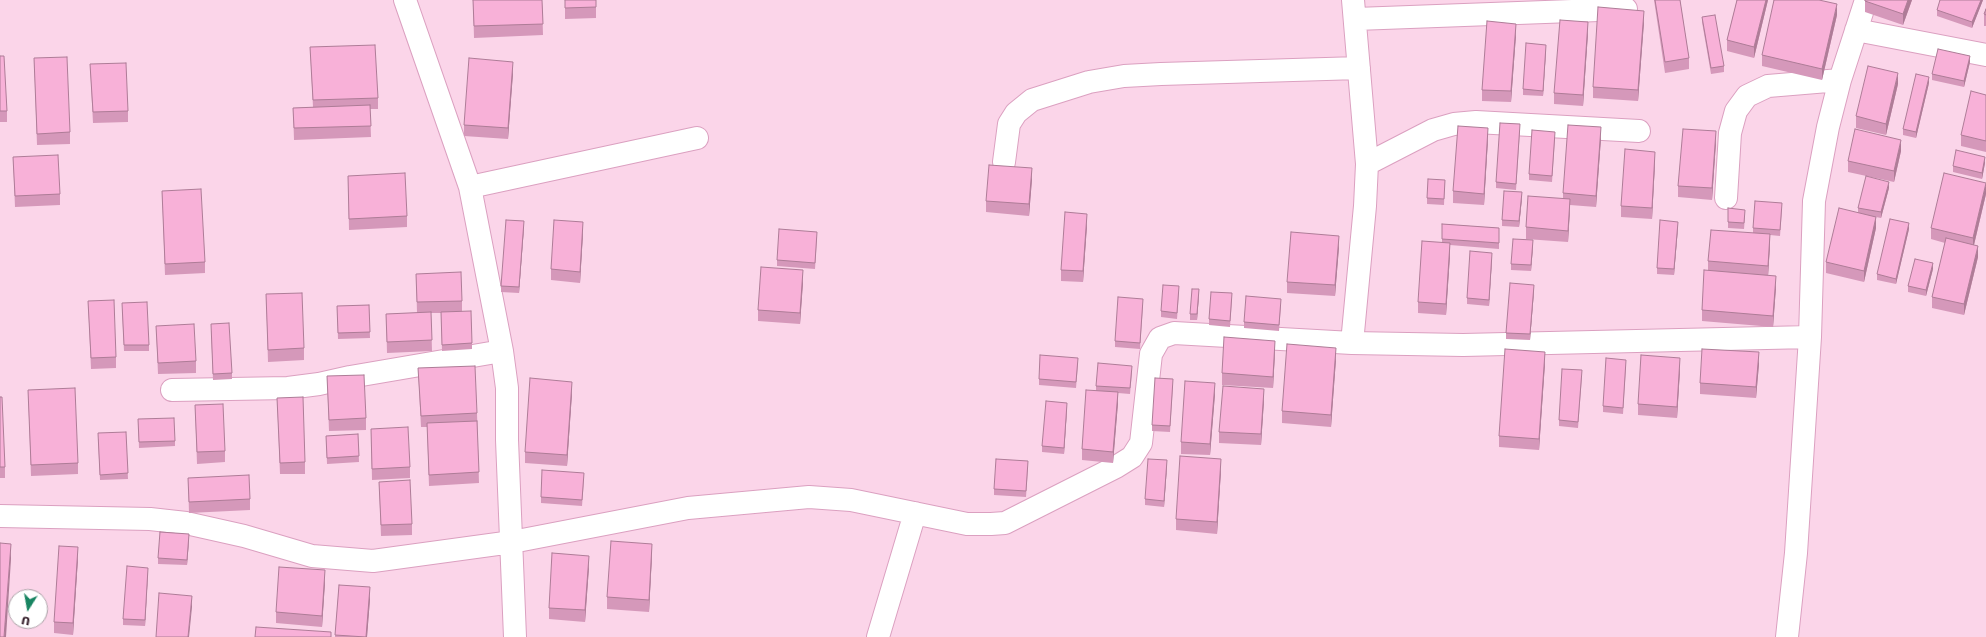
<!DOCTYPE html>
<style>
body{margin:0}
#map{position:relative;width:1986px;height:637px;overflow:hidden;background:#fbd5e9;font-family:"DejaVu Sans",sans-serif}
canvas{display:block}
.north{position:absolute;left:8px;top:589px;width:40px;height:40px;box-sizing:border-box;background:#fff;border:1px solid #aca3a8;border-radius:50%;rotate:191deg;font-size:11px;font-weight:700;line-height:16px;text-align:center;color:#301a26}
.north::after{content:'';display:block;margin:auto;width:14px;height:18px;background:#198562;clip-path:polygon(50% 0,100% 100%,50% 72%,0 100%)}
</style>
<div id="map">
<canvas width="1986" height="637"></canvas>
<div class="north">U</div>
</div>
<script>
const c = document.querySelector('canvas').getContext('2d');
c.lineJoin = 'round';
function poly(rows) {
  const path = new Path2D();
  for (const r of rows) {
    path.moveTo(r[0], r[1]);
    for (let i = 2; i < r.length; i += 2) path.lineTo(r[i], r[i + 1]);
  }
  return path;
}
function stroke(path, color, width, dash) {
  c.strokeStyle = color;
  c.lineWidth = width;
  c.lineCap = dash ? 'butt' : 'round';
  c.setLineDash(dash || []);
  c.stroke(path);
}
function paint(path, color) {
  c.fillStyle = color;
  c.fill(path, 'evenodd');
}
const street = poly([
 [405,0,470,187,502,351,507,388,507,440,515,637],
 [1356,19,1626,9],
 [1856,30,1986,55],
 [1004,162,1009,124,1016,113,1032,100,1089,82,1124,76,1161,74,1359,68],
 [1367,164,1433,130,1454,124,1476,122,1639,131],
 [470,187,697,138],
 [1726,198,1730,133,1736,111,1747,96,1768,86,1840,80],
 [1352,343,1365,206,1367,164,1353,0],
 [172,390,288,388,319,384,350,377,502,351],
 [0,516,150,519,186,523,244,536,312,556,373,561,512,542,688,508,809,497,851,500,967,524,991,524,1005,523,1116,467,1132,457,1141,443,1151,354,1160,338,1174,333,1352,343,1463,345,1810,337],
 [878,637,915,513],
 [1787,637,1796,553,1810,337,1814,201,1828,127,1840,80,1866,0]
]);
const wall = poly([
 [473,0,542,0,543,35,474,38],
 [565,0,596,0,596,18,565,19],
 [1654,0,1680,0,1689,58,1689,69,1665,73],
 [1737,0,1768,0,1754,58,1727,51,1727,40],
 [1912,0,1903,25,1865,12,1865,1],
 [1983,0,1972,28,1937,16,1937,10],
 [1986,9,1986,26,1984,26,1984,14],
 [1837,15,1822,80,1762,66,1762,55],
 [1702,17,1724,66,1724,72,1711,74,1702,22],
 [1644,22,1638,101,1593,98,1593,87],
 [1588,33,1583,106,1554,104,1554,93],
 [1516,35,1511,102,1482,101,1482,90],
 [310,47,378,98,378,109,370,109,371,137,294,140,293,108,313,107],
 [1546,51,1543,96,1523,95,1523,89],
 [0,56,7,111,7,122,0,122],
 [34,58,70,132,70,144,37,145],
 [1970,62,1964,87,1932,80,1932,74],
 [90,64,128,111,128,122,93,123],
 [513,73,508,139,464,136,464,125],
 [1929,83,1916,138,1903,135,1903,129],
 [1898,84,1886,135,1856,128,1856,116],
 [1986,95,1986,152,1961,146,1961,135],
 [1520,130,1516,190,1496,188,1496,182],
 [1555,138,1552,182,1529,180,1529,174],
 [1601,138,1596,207,1570,205,1568,242,1526,239,1526,227,1563,199,1563,193],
 [1488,139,1484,205,1453,203,1453,191],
 [1716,142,1712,200,1678,197,1678,186],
 [1901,151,1894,182,1848,172,1848,161],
 [13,157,60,194,60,205,15,207],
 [1655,163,1652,219,1621,217,1621,206],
 [1985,163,1982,179,1953,172,1953,166],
 [348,176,407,216,407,227,349,230],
 [1032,179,1029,216,986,212,986,201],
 [1445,180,1444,205,1427,204,1427,198],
 [1889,188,1881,218,1876,217,1876,228,1864,282,1826,273,1826,262,1858,213,1858,208],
 [162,191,205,262,205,273,165,275],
 [1986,194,1974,245,1978,257,1964,315,1932,308,1932,297,1945,243,1931,239,1931,228],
 [1522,198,1519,227,1502,226,1502,220],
 [1728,208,1745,216,1744,229,1728,228],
 [1782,209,1780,236,1770,235,1770,245,1768,275,1776,287,1773,327,1702,321,1702,310,1708,271,1708,261,1753,233,1753,228],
 [1442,224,1499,228,1499,249,1450,245,1450,255,1446,315,1418,313,1418,302,1442,243],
 [1087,225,1083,282,1061,281,1061,270],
 [524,227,519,293,501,292,501,286],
 [1678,227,1674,275,1657,274,1657,268],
 [1909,229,1896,284,1877,280,1877,274],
 [583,233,580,283,551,280,551,269],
 [817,237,815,269,777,266,777,260],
 [1533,246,1531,271,1511,270,1511,264],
 [1339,247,1335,296,1287,293,1287,282],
 [1492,259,1489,306,1467,304,1467,298],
 [1933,269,1926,296,1908,292,1908,286],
 [416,274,462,301,462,311,472,343,472,349,442,351,441,313,431,313,432,351,387,353,386,314,417,313],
 [803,282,800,324,758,321,758,310],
 [1534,291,1530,340,1506,339,1506,333],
 [1179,292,1177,319,1161,317,1161,311],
 [266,294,304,348,304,360,268,362],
 [1199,295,1197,320,1190,320,1190,314],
 [1232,299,1230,327,1209,325,1209,319],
 [88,301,116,357,116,368,91,369],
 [369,305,370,338,338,339,337,306],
 [1143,305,1140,349,1115,347,1115,341],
 [1281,305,1279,331,1244,328,1244,322],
 [122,309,149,345,149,351,124,351],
 [156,326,196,361,196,373,158,374],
 [211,330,232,373,232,379,213,380],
 [1275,352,1273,388,1222,385,1222,373],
 [1336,359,1331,427,1282,423,1282,411],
 [1545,363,1539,450,1499,447,1499,436],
 [1078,364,1076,388,1039,385,1039,379],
 [1759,364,1756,398,1700,394,1700,383],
 [1626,366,1623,414,1603,412,1603,406],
 [418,368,477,413,479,483,429,486,427,427,421,427],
 [1680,370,1677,418,1638,415,1638,404],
 [1132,372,1130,394,1118,393,1118,403,1113,463,1082,460,1082,449,1096,391,1096,386],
 [327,376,366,418,366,430,329,431],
 [1582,376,1578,428,1559,426,1559,420],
 [1173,385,1170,432,1152,431,1152,425],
 [28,390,78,463,78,474,31,476],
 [572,393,567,466,525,463,525,452],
 [1215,394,1210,455,1181,454,1181,442],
 [0,397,5,467,5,478,0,478],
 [277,398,305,462,305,474,280,474],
 [1264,400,1261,445,1219,443,1219,432],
 [195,405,225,451,225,462,197,464],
 [1067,409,1064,454,1042,452,1042,446],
 [138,419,175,441,175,446,139,448],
 [371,429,410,467,410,478,372,480],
 [126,432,128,479,100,480,98,439],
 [358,434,359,462,327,464,326,436],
 [1167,466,1164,507,1145,505,1145,499],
 [1028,467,1026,497,994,495,994,489],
 [1221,470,1217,534,1176,530,1176,519],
 [188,478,250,499,250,510,189,513],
 [584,479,582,506,541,503,541,497],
 [379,482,412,524,412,535,381,536],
 [189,540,187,565,158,564,158,558],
 [652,555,649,612,607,609,607,597],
 [78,558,73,635,54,633,54,622],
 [589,567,585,622,549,619,549,608],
 [148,573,145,626,123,625,123,619],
 [325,582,322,627,276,623,276,612],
 [339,585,370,599,367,637,335,637]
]);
const shadedWall = poly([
 [1766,0,1768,0,1754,58,1754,47],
 [1908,0,1912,0,1903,25,1903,14],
 [1981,0,1983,0,1972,28,1972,22],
 [1837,4,1837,15,1822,80,1822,69],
 [1644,11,1644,22,1638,101,1638,90],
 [1588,22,1588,33,1583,106,1583,95],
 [1516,24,1516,35,1511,102,1511,91],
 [1546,45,1546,51,1543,96,1543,91],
 [1970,56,1970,62,1964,87,1964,81],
 [513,62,513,73,508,139,508,128],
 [1898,73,1898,84,1886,135,1886,124],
 [1929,77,1929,83,1916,138,1916,132],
 [1601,127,1601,138,1596,207,1596,196],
 [1488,128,1488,139,1484,205,1484,194],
 [1716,131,1716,142,1712,200,1712,188],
 [1901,140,1901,151,1894,182,1894,171],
 [1655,152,1655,163,1652,219,1652,208],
 [1985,157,1985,163,1982,179,1982,173],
 [1032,168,1032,179,1029,216,1029,204],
 [1889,182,1889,188,1881,218,1881,212],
 [1986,183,1986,194,1973,249,1973,238],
 [1522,192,1522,198,1519,227,1519,221],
 [1570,199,1570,210,1568,242,1568,231],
 [1087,214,1087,225,1083,282,1083,271],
 [1876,217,1876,228,1864,282,1864,271],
 [524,221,524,227,519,293,519,287],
 [583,222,583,233,580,283,580,272],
 [1678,222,1678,227,1674,275,1674,269],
 [1909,223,1909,229,1896,284,1896,279],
 [1770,234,1770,245,1768,277,1768,266],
 [1339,236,1339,247,1335,296,1335,285],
 [1533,240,1533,246,1531,271,1531,265],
 [1450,243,1450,255,1446,315,1446,304],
 [1978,246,1978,257,1964,315,1964,304],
 [1492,253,1492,259,1489,306,1489,300],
 [1933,263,1933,269,1926,296,1926,290],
 [803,270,803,282,800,324,800,313],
 [1776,276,1776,287,1773,327,1773,316],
 [1534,285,1534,291,1530,340,1530,334],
 [1199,289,1199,295,1197,320,1197,314],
 [1275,341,1275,352,1273,388,1273,377],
 [1336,348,1336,359,1331,427,1331,415],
 [1545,352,1545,363,1539,450,1539,439],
 [1759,352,1759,364,1756,398,1756,387],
 [1680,358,1680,370,1677,418,1677,407],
 [572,382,572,393,567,466,567,455],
 [1215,383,1215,394,1210,455,1210,444],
 [1264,389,1264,400,1261,445,1261,434],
 [1118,392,1118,403,1113,463,1113,452],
 [1067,403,1067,409,1064,454,1064,448],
 [1221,459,1221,470,1217,534,1217,522],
 [1167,460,1167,466,1164,507,1164,501],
 [189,534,189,540,187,565,187,560],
 [11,544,11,559,6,637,4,637],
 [652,544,652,555,649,612,649,600],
 [78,547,78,558,73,635,73,623],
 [589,556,589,567,585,622,585,610],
 [148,568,148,573,145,626,145,620],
 [325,570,325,582,322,627,322,616],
 [370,587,370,599,367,637,366,637],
 [192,596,192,607,189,637,188,637]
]);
const building = poly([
 [473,0,542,0,543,24,474,26,473,0],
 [565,0,596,0,596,7,565,8,565,0],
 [1655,0,1680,0,1689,58,1665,62,1655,0],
 [1737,0,1766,0,1754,47,1727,40,1737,0],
 [1774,0,1819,0,1837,4,1822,69,1762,55,1774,0],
 [1865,0,1908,0,1903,14,1865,1,1865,0],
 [1940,0,1981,0,1972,22,1937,10,1940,0],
 [1598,7,1644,11,1638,90,1593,87,1598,7],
 [1986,9,1986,15,1984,14,1986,9],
 [1715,15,1724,66,1711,68,1702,17,1715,15],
 [1560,20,1588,22,1583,95,1554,93,1560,20],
 [1487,21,1516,24,1511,91,1482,90,1487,21],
 [1526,43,1546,45,1543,91,1523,89,1526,43],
 [375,45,378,98,313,100,310,47,375,45],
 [1938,49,1970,56,1964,81,1932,74,1938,49],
 [0,56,4,56,7,111,0,111,0,56],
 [67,57,70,132,37,134,34,58,67,57],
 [469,58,513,62,508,128,464,125,469,58],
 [126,63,128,111,93,112,90,64,126,63],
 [1868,66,1898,73,1886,124,1856,116,1868,66],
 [1916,74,1929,77,1916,132,1903,129,1916,74],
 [1971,91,1986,95,1986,141,1961,135,1971,91],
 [370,105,371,126,294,128,293,108,370,105],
 [1500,123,1520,124,1516,184,1496,182,1500,123],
 [1568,125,1601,127,1596,196,1563,193,1568,125],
 [1458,126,1488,128,1484,194,1453,191,1458,126],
 [1683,129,1716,131,1712,188,1678,186,1683,129],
 [1855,129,1901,140,1894,171,1848,161,1855,129],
 [1532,130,1555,132,1552,176,1529,174,1532,130],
 [1625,149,1655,152,1652,208,1621,206,1625,149],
 [1956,150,1985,157,1982,173,1953,166,1956,150],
 [58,155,60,194,15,196,13,157,58,155],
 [989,165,1032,168,1029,204,986,201,989,165],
 [405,173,407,216,349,219,348,176,405,173],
 [1944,173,1986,183,1973,238,1931,228,1944,173],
 [1866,176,1889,182,1881,212,1858,208,1866,176],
 [1428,179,1445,180,1444,199,1427,198,1428,179],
 [201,189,205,262,165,264,162,191,201,189],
 [1504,191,1522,192,1519,221,1502,220,1504,191],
 [1528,196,1570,199,1568,231,1526,227,1528,196],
 [1755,201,1782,203,1780,230,1753,228,1755,201],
 [1728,208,1745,210,1744,223,1728,222,1728,208],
 [1839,208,1876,217,1864,271,1826,262,1839,208],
 [1065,212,1087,214,1083,271,1061,270,1065,212],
 [1890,219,1909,223,1896,279,1877,274,1890,219],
 [506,220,524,221,519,287,501,286,506,220],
 [554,220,583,222,580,272,551,269,554,220],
 [1660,220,1678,222,1674,269,1657,268,1660,220],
 [1442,224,1499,228,1499,243,1442,239,1442,224],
 [779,229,817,232,815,263,777,260,779,229],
 [1711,230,1770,234,1768,266,1708,261,1711,230],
 [1291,232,1339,236,1335,285,1287,282,1291,232],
 [1946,238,1978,246,1964,304,1932,297,1946,238],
 [1513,239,1533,240,1531,265,1511,264,1513,239],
 [1422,241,1450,243,1446,304,1418,302,1422,241],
 [1470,251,1492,253,1489,300,1467,298,1470,251],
 [1915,259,1933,263,1926,290,1908,286,1915,259],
 [761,267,803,270,800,313,758,310,761,267],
 [1704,270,1776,276,1773,316,1702,310,1704,270],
 [461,272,462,301,417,302,416,274,461,272],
 [1510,283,1534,285,1530,334,1506,333,1510,283],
 [1163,285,1179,286,1177,313,1161,311,1163,285],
 [1192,289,1199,289,1197,314,1190,314,1192,289],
 [1211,292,1232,293,1230,321,1209,319,1211,292],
 [302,293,304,348,268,350,266,294,302,293],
 [1246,296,1281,299,1279,325,1244,322,1246,296],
 [1118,297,1143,299,1140,343,1115,341,1118,297],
 [114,300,116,357,91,358,88,301,114,300],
 [147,302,149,345,124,345,122,303,147,302],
 [369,305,370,332,338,333,337,306,369,305],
 [471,311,472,343,442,345,441,312,471,311],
 [431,312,432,340,387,342,386,314,431,312],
 [229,323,232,373,213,374,211,324,229,323],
 [194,324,196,361,158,363,156,326,194,324],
 [1224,337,1275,341,1273,377,1222,373,1224,337],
 [1287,344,1336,348,1331,415,1282,411,1287,344],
 [1505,349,1545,352,1539,439,1499,436,1505,349],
 [1702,349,1759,352,1756,387,1700,383,1702,349],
 [1040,355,1078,358,1076,382,1039,379,1040,355],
 [1641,355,1680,358,1677,407,1638,404,1641,355],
 [1606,358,1626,360,1623,408,1603,406,1606,358],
 [1098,363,1132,366,1130,388,1096,386,1098,363],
 [475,366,477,413,421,416,418,368,475,366],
 [1562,369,1582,370,1578,422,1559,420,1562,369],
 [364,375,366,418,329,420,327,376,364,375],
 [530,378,572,382,567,455,525,452,530,378],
 [1155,378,1173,379,1170,426,1152,425,1155,378],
 [1185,381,1215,383,1210,444,1181,442,1185,381],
 [1223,386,1264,389,1261,434,1219,432,1223,386],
 [75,388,78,463,31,465,28,390,75,388],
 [1086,390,1118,392,1113,452,1082,449,1086,390],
 [0,397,2,397,5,467,0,467,0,397],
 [303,397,305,462,280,463,277,398,303,397],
 [1046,401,1067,403,1064,448,1042,446,1046,401],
 [223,404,225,451,197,452,195,405,223,404],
 [174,418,175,441,139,442,138,419,174,418],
 [477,421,479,472,429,475,427,423,477,421],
 [408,427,410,467,372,469,371,429,408,427],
 [126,432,128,473,100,475,98,433,126,432],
 [358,434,359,456,327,458,326,436,358,434],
 [1180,456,1221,459,1217,522,1176,519,1180,456],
 [996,459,1028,461,1026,491,994,489,996,459],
 [1148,459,1167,460,1164,501,1145,499,1148,459],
 [542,470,584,473,582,500,541,497,542,470],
 [249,475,250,499,189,502,188,478,249,475],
 [410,480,412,524,381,525,379,482,410,480],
 [160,532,189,534,187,560,158,558,160,532],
 [611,541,652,544,649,600,607,597,611,541],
 [0,543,11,544,4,637,0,637,0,543],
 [59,546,78,547,73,623,54,622,59,546],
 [552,553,589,556,585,610,549,608,552,553],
 [127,566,148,568,145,620,123,619,127,566],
 [279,567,325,570,322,616,276,612,279,567],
 [339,585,370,587,366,637,335,635,339,585],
 [159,593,192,596,188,637,156,637,159,593],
 [256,627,331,632,331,637,255,637,256,627]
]);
stroke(street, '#dba0c0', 24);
stroke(street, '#fff', 22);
paint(wall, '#d598ba');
paint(shadedWall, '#ae7c97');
paint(building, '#f8b1d8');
stroke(building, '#ae7c97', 1);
</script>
